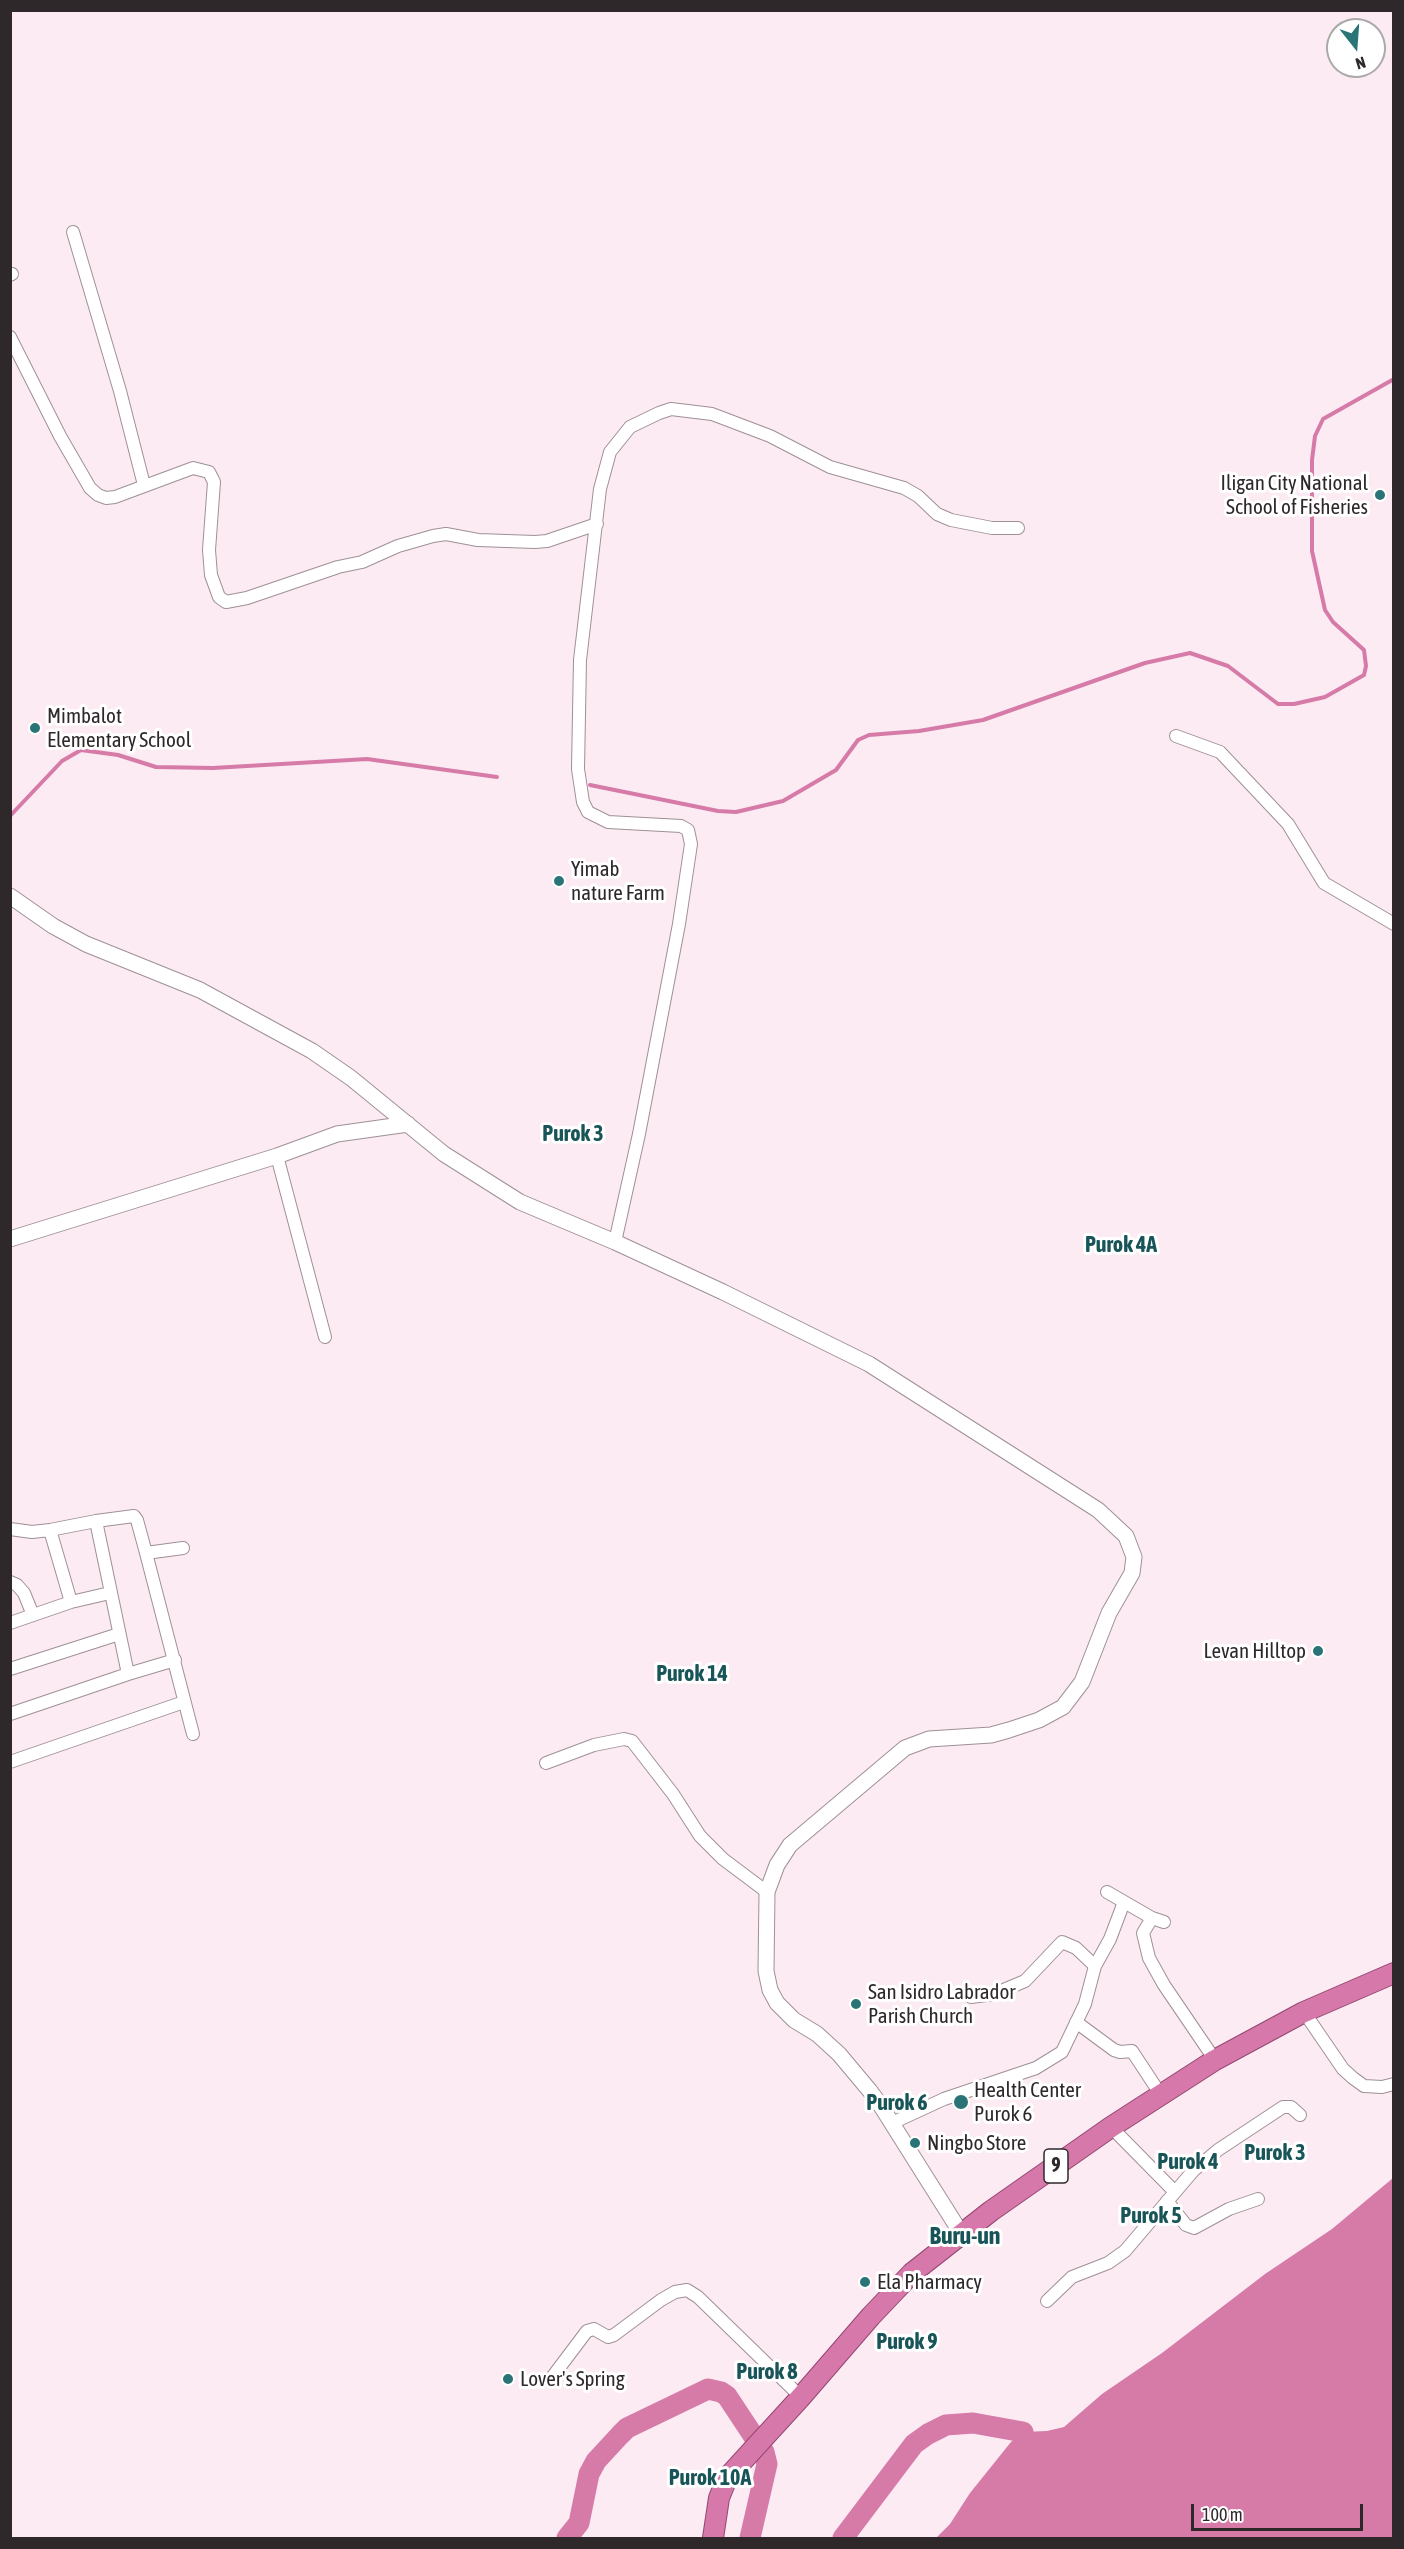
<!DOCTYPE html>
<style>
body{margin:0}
#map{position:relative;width:1404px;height:2549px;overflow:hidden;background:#fcebf2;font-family:"Asap Condensed",sans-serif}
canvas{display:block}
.frame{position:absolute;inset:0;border:12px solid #2e282a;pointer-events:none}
.north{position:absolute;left:1326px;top:18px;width:60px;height:60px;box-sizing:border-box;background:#fff;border:2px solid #aba9aa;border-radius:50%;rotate:163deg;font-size:16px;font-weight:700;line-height:24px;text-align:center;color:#2e282a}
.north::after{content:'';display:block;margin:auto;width:21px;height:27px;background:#2a7478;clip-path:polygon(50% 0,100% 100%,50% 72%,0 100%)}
.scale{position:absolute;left:1191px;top:2504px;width:172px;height:27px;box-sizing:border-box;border:3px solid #2e282a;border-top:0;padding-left:8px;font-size:18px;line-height:21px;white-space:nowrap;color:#2e282a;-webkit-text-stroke:4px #fff;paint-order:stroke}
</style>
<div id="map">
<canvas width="1404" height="2549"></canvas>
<div class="frame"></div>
<div class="north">N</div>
<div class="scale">100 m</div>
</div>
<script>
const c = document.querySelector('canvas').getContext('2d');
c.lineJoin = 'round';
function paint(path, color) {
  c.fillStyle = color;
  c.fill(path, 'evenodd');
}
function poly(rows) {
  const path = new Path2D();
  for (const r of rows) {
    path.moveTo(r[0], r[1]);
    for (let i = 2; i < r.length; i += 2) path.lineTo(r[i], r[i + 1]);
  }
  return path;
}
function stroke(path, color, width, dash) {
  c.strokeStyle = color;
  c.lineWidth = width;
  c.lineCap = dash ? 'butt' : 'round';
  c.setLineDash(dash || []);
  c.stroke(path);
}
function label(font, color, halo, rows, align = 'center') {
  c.font = font + ' "Asap Condensed",sans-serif';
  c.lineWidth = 6;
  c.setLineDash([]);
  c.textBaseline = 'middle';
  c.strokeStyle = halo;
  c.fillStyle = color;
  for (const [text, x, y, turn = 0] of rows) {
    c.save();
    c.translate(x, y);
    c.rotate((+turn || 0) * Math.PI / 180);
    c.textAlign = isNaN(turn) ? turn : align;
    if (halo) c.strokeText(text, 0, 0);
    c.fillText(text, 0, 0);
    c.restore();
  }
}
const water = poly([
 [1393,2178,1393,2538,936,2538,950,2524,970,2493,1011,2442,1023,2432,1047,2431,1064,2427,1102,2394,1162,2353,1265,2274,1332,2229]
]);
const stream = poly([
 [590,785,718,811,736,812,783,801,836,770,858,740,869,735,919,731,983,720,1145,663,1190,653,1228,666,1278,704,1294,704,1325,697,1364,675,1366,666,1364,650,1333,622,1325,610,1312,551,1312,460,1315,436,1323,419,1394,379],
 [10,816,62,761,81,750,118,755,156,767,213,768,367,759,497,777]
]);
const river = poly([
 [567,2538,579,2523,589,2474,596,2461,620,2435,627,2428,708,2389,721,2392,727,2396,764,2452,767,2464,750,2538],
 [843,2538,914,2444,928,2434,946,2425,973,2423,1023,2432]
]);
const minor = poly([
 [73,232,120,391,144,485],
 [10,275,12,274],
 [10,337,60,436,90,488,98,495,106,498,115,497,193,468,209,472,214,482,209,550,211,575,219,597,226,602,247,598,338,567,362,562,398,546,433,536,446,534,478,540,535,542,547,541,597,524],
 [1176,736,1220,752,1288,824,1324,883,1394,924],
 [277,1156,325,1337],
 [615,1242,639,1134,679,924,691,844,688,830,681,826,608,822,588,812,583,802,578,769,580,660,600,489,610,452,630,427,659,413,671,409,712,414,770,436,830,467,904,488,918,496,937,514,951,520,992,528,1018,528],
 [96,1521,128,1674],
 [10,1529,32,1532,50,1530,96,1521,134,1516,137,1520,146,1553,193,1734],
 [50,1530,71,1602],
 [146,1553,183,1548],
 [10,1582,17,1585,24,1593,33,1615],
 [10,1623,71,1602,110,1593],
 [10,1669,119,1634],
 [10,1714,128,1674,175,1660],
 [10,1762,184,1702],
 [546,1763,594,1745,624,1739,632,1741,673,1794,700,1836,723,1859,767,1892],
 [1107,1892,1152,1918],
 [1164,1922,1152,1918,1143,1933,1149,1958,1164,1985,1215,2060],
 [971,1997,994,1994,1025,1981,1062,1942,1076,1948,1095,1966],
 [1304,2012,1343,2069,1353,2078,1364,2086,1382,2087,1394,2084],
 [1076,2022,1114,2050,1120,2052,1132,2051,1161,2095],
 [892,2123,944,2099,1036,2068,1062,2052,1085,2004,1095,1966,1110,1939,1124,1902],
 [1111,2127,1175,2192],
 [1167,2201,1186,2225,1194,2228,1229,2209,1258,2199],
 [1047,2301,1072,2277,1108,2263,1125,2251,1193,2171,1218,2150,1283,2107,1291,2107,1300,2115],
 [550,2380,587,2331,594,2329,608,2337,614,2335,661,2300,675,2292,687,2290,698,2297,801,2397]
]);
const tertiary = poly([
 [10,896,53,926,86,944,200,990,312,1051,351,1078,444,1154,520,1202,615,1242,723,1292,869,1364,1098,1510,1126,1536,1134,1557,1132,1573,1109,1613,1082,1682,1063,1707,1039,1720,1009,1730,991,1735,929,1739,905,1748,790,1845,777,1865,767,1892,766,1971,770,1990,777,2003,794,2020,817,2034,839,2054,870,2091,881,2106,961,2233],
 [10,1239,277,1156,337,1134,408,1124]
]);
const trunk = poly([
 [713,2538,719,2498,727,2478,801,2397,871,2316,912,2273,991,2211,1111,2127,1215,2060,1304,2012,1394,1973]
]);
const markers = [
 [1380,495,6,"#2a7478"],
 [35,728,6,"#2a7478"],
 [559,881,6,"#2a7478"],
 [1318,1651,6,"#2a7478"],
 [856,2004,6,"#2a7478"],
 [961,2102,8,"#2a7478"],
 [915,2143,6,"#2a7478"],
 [865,2282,6,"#2a7478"],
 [508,2379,6,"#2a7478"]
];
const shields = [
 [1056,2166,24]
];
const shieldNames = [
 ["9",1056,2166]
];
const poiNames = [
 ["Iligan City National",1368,483,"right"],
 ["School of Fisheries",1368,507,"right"],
 ["Mimbalot",47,716],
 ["Elementary School",47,740],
 ["Yimab",571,869],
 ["nature Farm",571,893],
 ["Levan Hilltop",1306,1651,"right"],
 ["San Isidro Labrador",868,1992],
 ["Parish Church",868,2016],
 ["Health Center",974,2090],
 ["Purok 6",974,2114],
 ["Ningbo Store",927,2143],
 ["Ela Pharmacy",877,2282],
 ["Lover's Spring",520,2379]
];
const neighbourhoodNames = [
 ["Purok 3",573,1134],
 ["Purok 4A",1121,1245],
 ["Purok 14",692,1674],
 ["Purok 6",897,2103],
 ["Purok 3",1275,2153],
 ["Purok 4",1188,2162],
 ["Purok 5",1151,2216],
 ["Purok 9",907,2342],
 ["Purok 8",767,2372],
 ["Purok 10A",710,2478]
];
const quarterNames = [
 ["Buru-un",965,2236]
];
paint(water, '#d67aa8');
stroke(stream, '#d67aa8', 4);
stroke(river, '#d67aa8', 21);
stroke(minor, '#9f9096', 14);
stroke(tertiary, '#9f9096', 17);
stroke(trunk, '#944770', 22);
stroke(minor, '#fff', 12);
stroke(tertiary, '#fff', 15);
stroke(trunk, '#d678aa', 20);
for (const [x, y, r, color] of markers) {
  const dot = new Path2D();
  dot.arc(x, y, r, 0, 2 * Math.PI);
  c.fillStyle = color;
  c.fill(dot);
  stroke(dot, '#fff', 2);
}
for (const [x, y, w] of shields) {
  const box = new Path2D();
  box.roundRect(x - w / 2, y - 17, w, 34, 4.5);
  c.fillStyle = '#fff';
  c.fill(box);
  stroke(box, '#2e282a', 1.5);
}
label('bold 20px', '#2e282a', null, shieldNames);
label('21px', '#2e282a', '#fff', poiNames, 'left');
label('bold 22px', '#195558', '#fff', neighbourhoodNames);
label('bold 24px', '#195558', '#fff', quarterNames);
</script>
